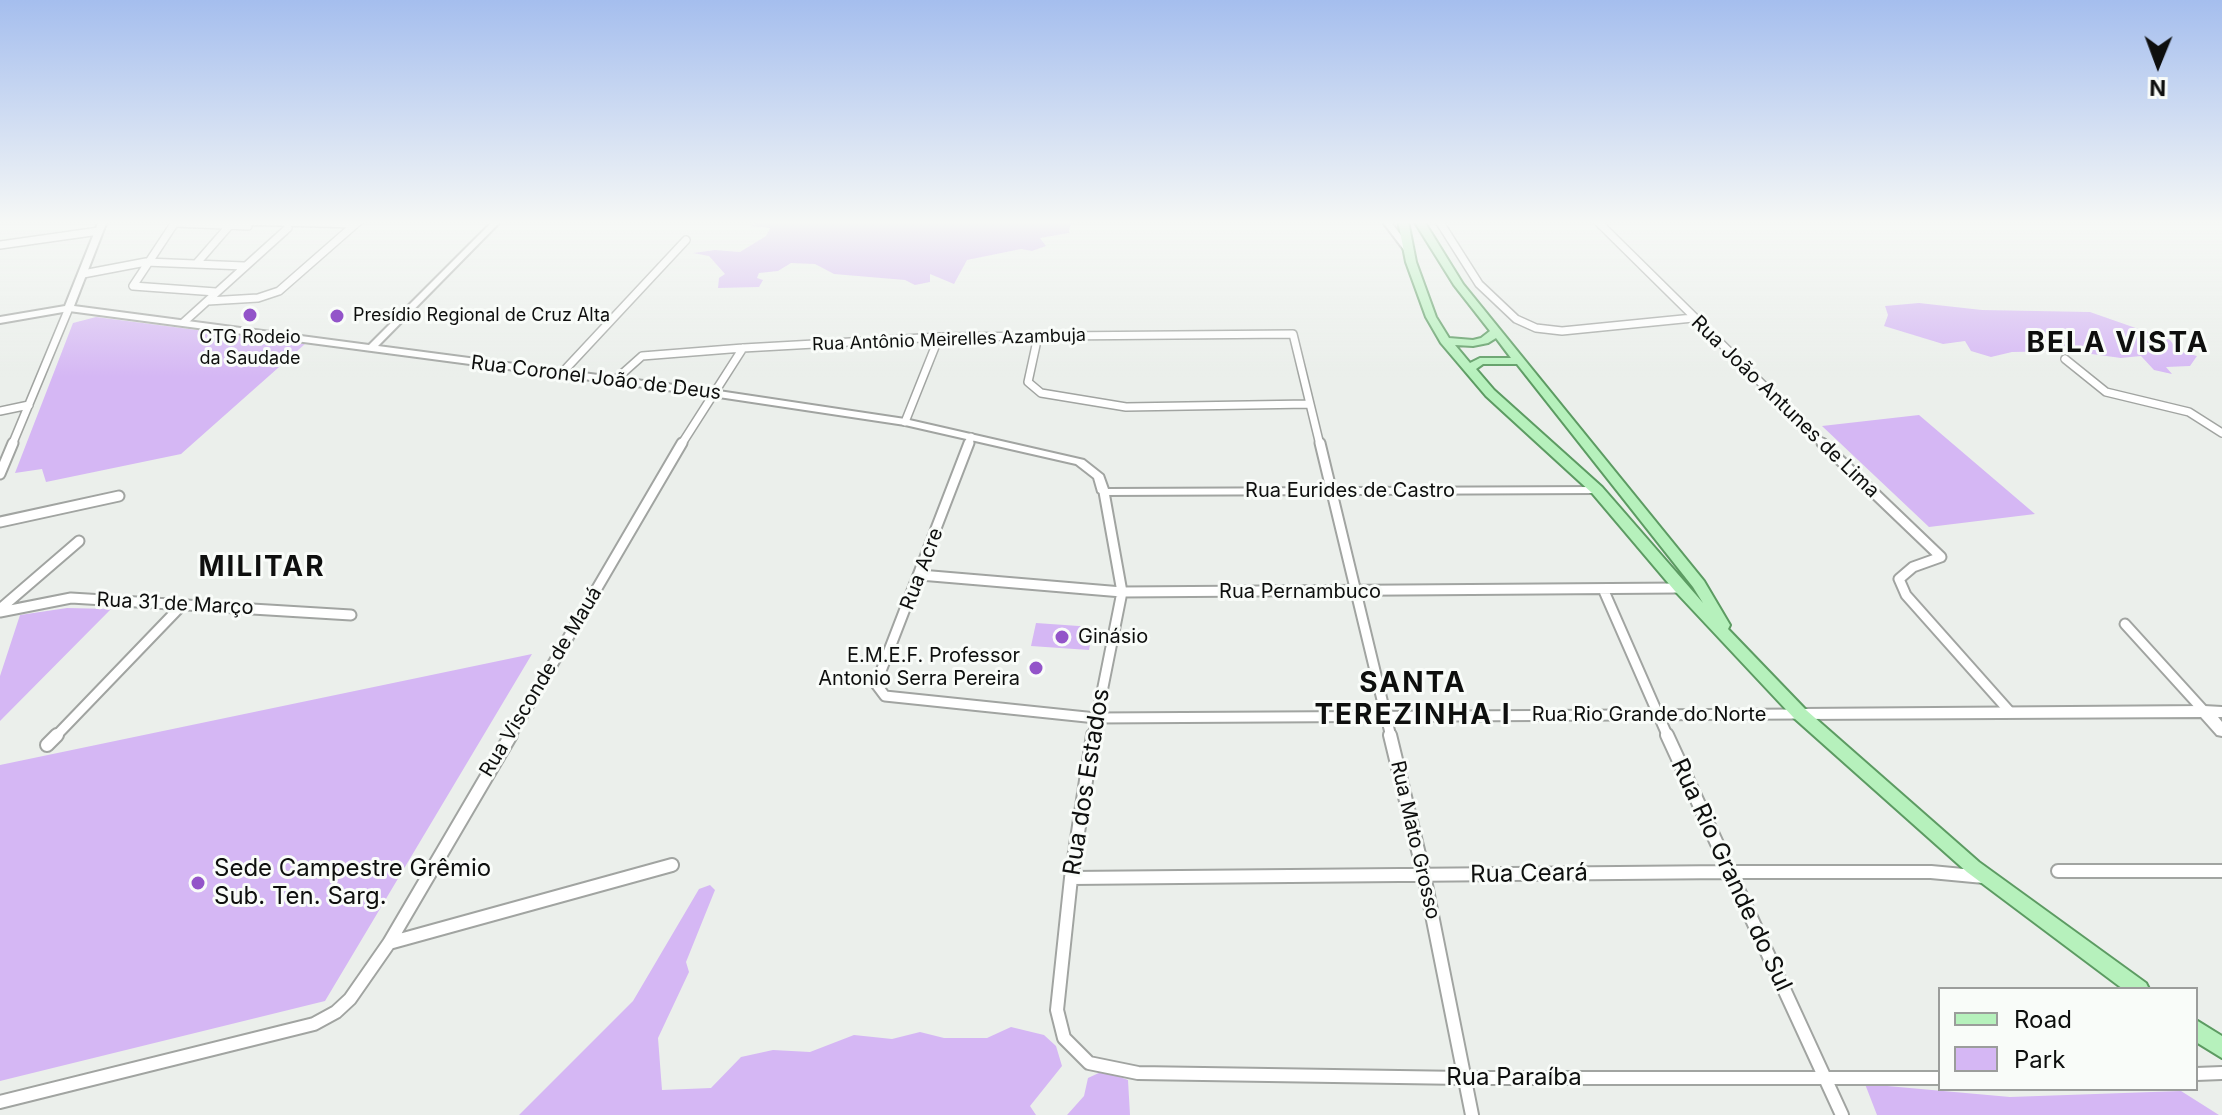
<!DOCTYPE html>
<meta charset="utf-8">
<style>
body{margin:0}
#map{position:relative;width:2222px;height:1115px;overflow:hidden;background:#ebefeb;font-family:Inter,sans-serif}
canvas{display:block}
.legend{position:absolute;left:1938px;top:987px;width:260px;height:104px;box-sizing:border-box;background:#f9fcf9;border:2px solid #9b9d9b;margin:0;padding:10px 14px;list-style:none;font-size:24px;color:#0e0f0e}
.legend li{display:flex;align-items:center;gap:16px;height:40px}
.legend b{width:40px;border:2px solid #9b9d9b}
.north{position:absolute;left:2118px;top:24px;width:80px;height:80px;-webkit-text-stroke:6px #f9fcf9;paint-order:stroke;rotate:181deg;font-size:22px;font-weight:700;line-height:32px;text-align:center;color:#0e0f0e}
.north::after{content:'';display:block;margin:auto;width:28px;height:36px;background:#0e0f0e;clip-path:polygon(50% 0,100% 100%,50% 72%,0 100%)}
</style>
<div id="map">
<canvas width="2222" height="1115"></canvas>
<ul class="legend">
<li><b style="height:10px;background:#b6f1bc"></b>Road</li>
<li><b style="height:22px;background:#d5b7f4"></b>Park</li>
</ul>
<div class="north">N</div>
</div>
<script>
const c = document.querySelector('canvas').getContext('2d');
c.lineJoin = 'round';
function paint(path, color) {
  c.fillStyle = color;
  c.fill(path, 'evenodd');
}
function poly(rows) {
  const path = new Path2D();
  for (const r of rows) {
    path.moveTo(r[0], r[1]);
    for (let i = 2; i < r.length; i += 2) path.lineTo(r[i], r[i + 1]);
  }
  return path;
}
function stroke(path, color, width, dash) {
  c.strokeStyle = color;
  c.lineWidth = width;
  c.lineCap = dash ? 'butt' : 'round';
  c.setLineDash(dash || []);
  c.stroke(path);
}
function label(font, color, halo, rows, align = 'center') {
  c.font = font + ' Inter,sans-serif';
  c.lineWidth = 6;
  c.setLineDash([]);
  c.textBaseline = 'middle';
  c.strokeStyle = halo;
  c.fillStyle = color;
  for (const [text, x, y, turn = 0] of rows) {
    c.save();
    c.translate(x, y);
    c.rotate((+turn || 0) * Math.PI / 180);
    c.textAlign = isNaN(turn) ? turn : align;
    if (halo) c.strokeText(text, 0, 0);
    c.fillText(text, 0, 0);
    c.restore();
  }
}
const green = poly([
 [761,221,1078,221,1070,226,1069,233,1040,238,1046,246,1032,251,1021,249,967,260,954,284,930,274,930,282,915,285,905,280,834,274,815,264,791,263,778,271,759,273,757,278,763,280,759,287,718,288,719,278,725,274,709,256,693,253,715,250,740,252,766,236,770,228,751,226],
 [1919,303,1982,310,2090,312,2170,340,2178,351,2197,356,2190,366,2166,367,2172,374,2154,370,2141,356,2121,358,2070,351,2012,352,1991,357,1971,351,1965,341,1943,344,1884,326,1888,315,1885,306],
 [96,317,305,344,181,454,46,482,42,469,15,473,73,323],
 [1919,415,2035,514,1929,527,1822,426],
 [67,608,111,609,0,721,0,676,20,615],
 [1036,623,1093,627,1089,650,1031,646],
 [532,654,325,1001,0,1081,0,765],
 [710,885,715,890,686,962,689,972,658,1038,662,1090,711,1088,741,1057,773,1050,810,1052,854,1035,892,1039,920,1032,944,1038,987,1038,1011,1027,1044,1035,1056,1046,1062,1066,1030,1106,1036,1115,519,1115,633,1001,699,889],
 [1103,1071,1128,1080,1130,1115,1067,1115,1084,1096,1088,1078],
 [1865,1084,2010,1097,2181,1091,2219,1115,1877,1115]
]);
const streetFar2 = poly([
 [176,221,133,286,216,292],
 [242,221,355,224],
 [1439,221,1479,284,1516,319,1536,328,1562,331,1693,318],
 [1597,221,1824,445],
 [175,223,248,226],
 [0,245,99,231],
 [196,264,230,225],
 [83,274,146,262,244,266],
 [208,301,258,298,279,291,359,221],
 [184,322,288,228],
 [1038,336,1028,382,1041,393,1126,407,1309,404],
 [2065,359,2106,392,2189,412,2222,433],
 [560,375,686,240],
 [614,381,642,356,743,348,939,337,1293,334,1320,445],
 [0,411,29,405],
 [905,422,939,337],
 [12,445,69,308],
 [681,445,743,348],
 [968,445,971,437]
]);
const streetFar1 = poly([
 [969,443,876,684,885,696,1096,718,1800,714],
 [1320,443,1391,737],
 [1822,443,1941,557,1913,567,1899,579,1906,595,2010,712],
 [0,474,13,443],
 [0,522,119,496],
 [920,575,1122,592,1680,588],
 [1604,591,1668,737],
 [0,609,79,541],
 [0,612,71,598,351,615],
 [2125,624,2204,711],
 [55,737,183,604],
 [510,737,682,443],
 [1093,737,1122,592,1104,492]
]);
const street = poly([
 [1093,735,1071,878,1057,1010,1064,1038,1089,1063,1138,1073,1464,1078,1940,1078],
 [1390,735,1424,875,1472,1115],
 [1667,735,1842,1115],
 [47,745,57,735],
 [2058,871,2222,871],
 [1071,878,1728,872,1931,872,1984,877],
 [389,943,672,865],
 [2196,1074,2222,1073],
 [0,1102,314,1024,336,1012,350,999,389,943,511,735]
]);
const secondary = poly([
 [99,221,107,221,74,306,369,345,493,221,501,221,378,346,712,390,905,419,1084,460,1103,475,1108,489,1597,487,1603,490,1597,493,1104,495,1098,492,1094,478,1076,464,905,425,712,396,69,311,0,323,0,317,65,306,99,221],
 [1382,221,1390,221,1411,248,1410,250,1404,250,1382,221],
 [2204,706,2222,707,2222,717,2218,717,2222,722,2222,736,2217,735,2201,717,1800,719,1795,718,1793,714,1795,710,1800,709,2204,706]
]);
const primary = poly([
 [1398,221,1408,221,1416,262,1436,317,1449,338,1473,340,1481,338,1490,331,1454,285,1414,221,1424,221,1463,284,1704,581,1730,625,1728,629,1806,710,1979,862,2146,983,2149,989,2123,989,1967,872,1794,718,1675,591,1592,493,1486,396,1441,343,1426,317,1406,262,1398,221],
 [1496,338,1511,358,1480,358,1470,363,1455,345,1473,346,1488,343,1496,338],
 [1483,364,1517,364,1693,587,1703,603,1602,487,1494,390,1476,369,1483,364],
 [2196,1020,2222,1036,2222,1058,2196,1042,2196,1020]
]);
const markers = [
 [250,315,8,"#9354c9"],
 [337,316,8,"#9354c9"],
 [1062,637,8,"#9354c9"],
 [1036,668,8,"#9354c9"],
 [198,883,8,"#9354c9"]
];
const farPoinames = [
 ["Presídio Regional de Cruz Alta",353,316],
 ["CTG Rodeio",250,338,"center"],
 ["da Saudade",250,359,"center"]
];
const farStreetnames = [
 ["Rua Antônio Meirelles Azambuja",949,340,-2]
];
const streetNames = [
 ["Rua Coronel João de Deus",596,378,7],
 ["Rua João Antunes de Lima",1785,407,44],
 ["Rua Eurides de Castro",1350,491],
 ["Rua Acre",922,569,-69],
 ["Rua Pernambuco",1300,592],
 ["Rua 31 de Março",175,604,3],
 ["Rua Visconde de Mauá",541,682,-59],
 ["Rua Rio Grande do Norte",1649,715],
 ["Rua Mato Grosso",1415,840,77]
];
const poiNames = [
 ["Ginásio",1078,637],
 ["E.M.E.F. Professor",1020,656,"right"],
 ["Antonio Serra Pereira",1020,679,"right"]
];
const nearStreetnames = [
 ["Rua dos Estados",1087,782,-81],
 ["Rua Ceará",1529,874,-1],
 ["Rua Rio Grande do Sul",1731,875,65],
 ["Rua Paraíba",1514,1078]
];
const nearPoinames = [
 ["Sede Campestre Grêmio",214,869],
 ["Sub. Ten. Sarg.",214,897]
];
const districtNames = [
 ["BELA VISTA",2118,344],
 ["MILITAR",262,568],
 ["SANTA",1413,684],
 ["TEREZINHA I",1413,716]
];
paint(green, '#d5b7f4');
stroke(streetFar2, '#a1a4a1', 10);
stroke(streetFar1, '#a1a4a1', 13);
stroke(street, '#a1a4a1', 16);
stroke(secondary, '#a1a4a1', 4);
stroke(primary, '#5c9b62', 4);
stroke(streetFar2, '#fff', 7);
stroke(streetFar1, '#fff', 9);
stroke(street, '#fff', 12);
paint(secondary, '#fff');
paint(primary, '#b6f1bc');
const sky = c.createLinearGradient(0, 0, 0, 377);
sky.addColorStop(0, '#a5beee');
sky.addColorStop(0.59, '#f6f8f6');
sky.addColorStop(1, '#f6f8f600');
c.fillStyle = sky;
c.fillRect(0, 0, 2222, 377);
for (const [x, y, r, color] of markers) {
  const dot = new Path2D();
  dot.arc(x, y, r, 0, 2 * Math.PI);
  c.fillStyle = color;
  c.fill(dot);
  stroke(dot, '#f9fcf9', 3);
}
label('18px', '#0e0f0e', '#f9fcf9', farPoinames, 'left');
label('18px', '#0e0f0e', '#f9fcf9', farStreetnames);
label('20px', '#0e0f0e', '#f9fcf9', streetNames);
label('20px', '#0e0f0e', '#f9fcf9', poiNames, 'left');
label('24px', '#0e0f0e', '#f9fcf9', nearStreetnames);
label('24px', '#0e0f0e', '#f9fcf9', nearPoinames, 'left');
c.letterSpacing = '2px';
label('bold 28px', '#0e0f0e', '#f9fcf9', districtNames);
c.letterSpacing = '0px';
</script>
